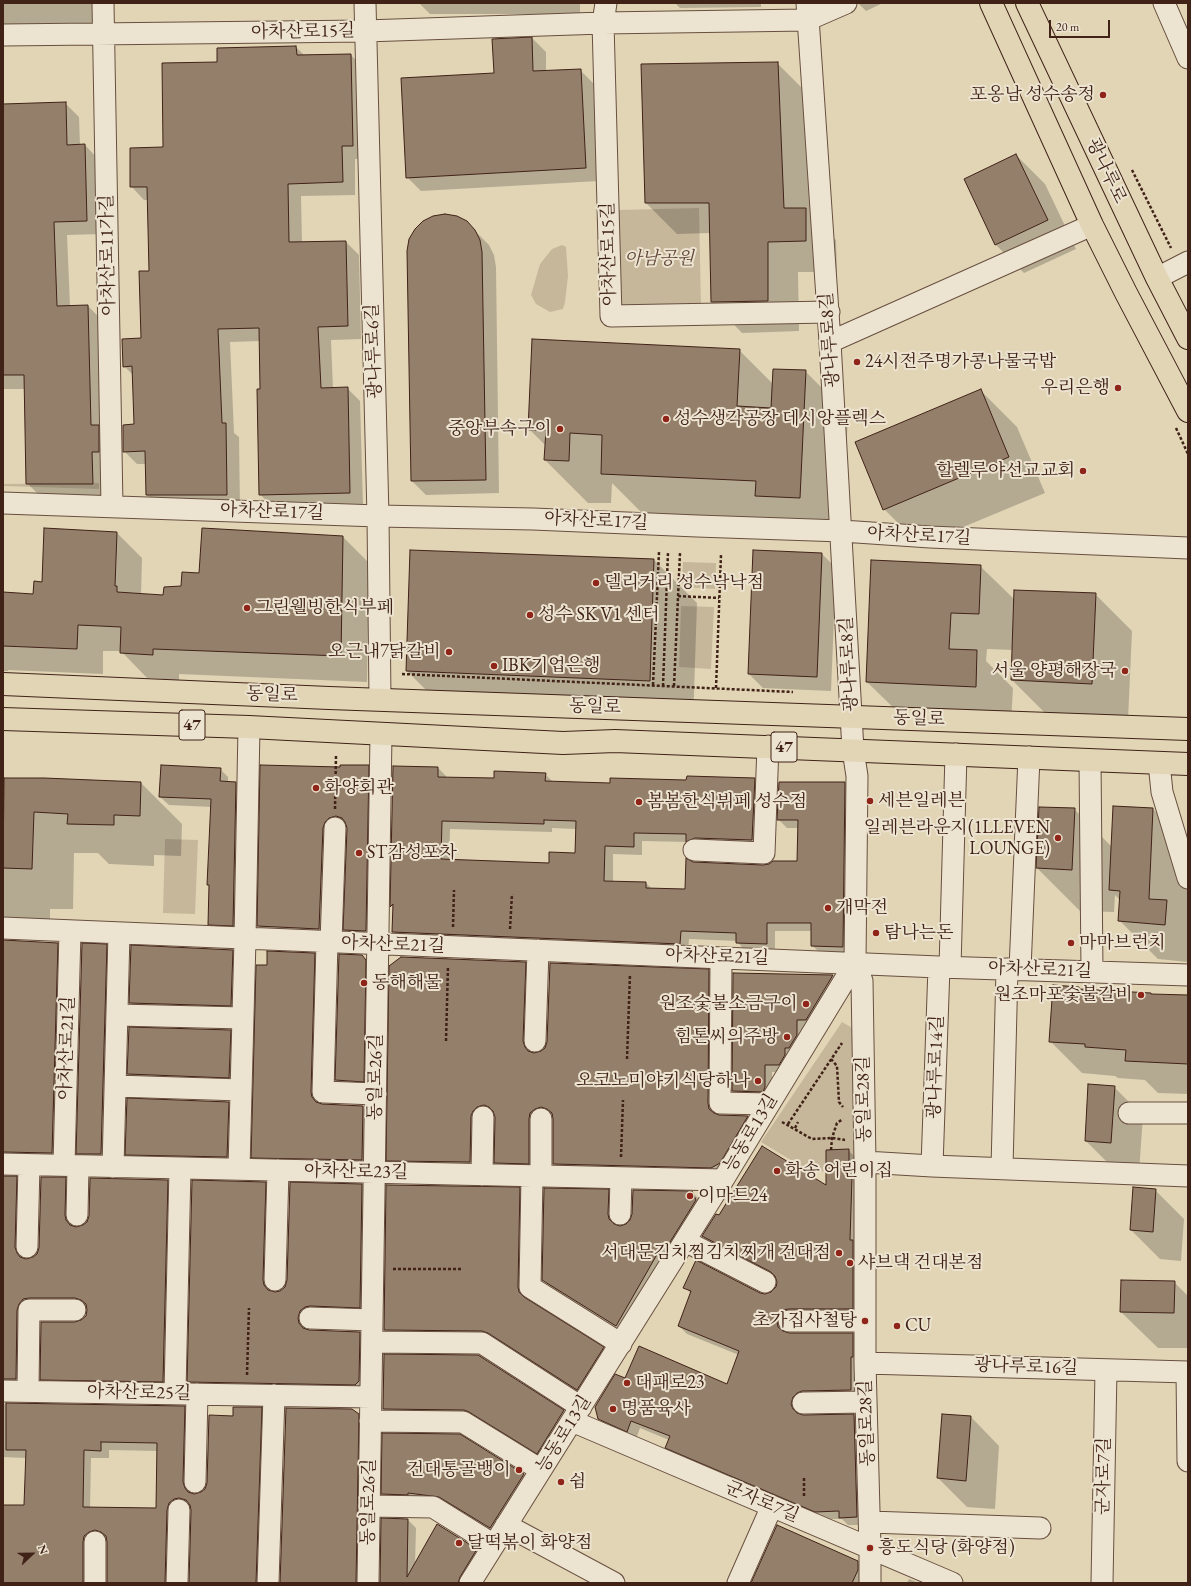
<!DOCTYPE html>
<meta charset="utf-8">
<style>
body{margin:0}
#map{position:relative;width:1191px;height:1586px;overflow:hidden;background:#e1d5b6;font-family:"EB Garamond",serif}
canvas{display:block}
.frame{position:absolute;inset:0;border:4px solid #402217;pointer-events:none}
.north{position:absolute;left:12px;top:1534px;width:40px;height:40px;-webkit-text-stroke:3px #ece4d0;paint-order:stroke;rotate:68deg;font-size:11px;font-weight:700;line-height:16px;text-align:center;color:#402217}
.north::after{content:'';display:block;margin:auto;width:14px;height:18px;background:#402217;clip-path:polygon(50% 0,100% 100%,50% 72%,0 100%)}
.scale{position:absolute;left:1049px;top:20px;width:61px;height:18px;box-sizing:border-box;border:2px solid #402217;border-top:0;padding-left:5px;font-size:12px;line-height:14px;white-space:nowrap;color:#402217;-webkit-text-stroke:3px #ece4d0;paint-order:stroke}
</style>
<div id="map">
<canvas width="1191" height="1586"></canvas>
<div class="frame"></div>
<div class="north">N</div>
<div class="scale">20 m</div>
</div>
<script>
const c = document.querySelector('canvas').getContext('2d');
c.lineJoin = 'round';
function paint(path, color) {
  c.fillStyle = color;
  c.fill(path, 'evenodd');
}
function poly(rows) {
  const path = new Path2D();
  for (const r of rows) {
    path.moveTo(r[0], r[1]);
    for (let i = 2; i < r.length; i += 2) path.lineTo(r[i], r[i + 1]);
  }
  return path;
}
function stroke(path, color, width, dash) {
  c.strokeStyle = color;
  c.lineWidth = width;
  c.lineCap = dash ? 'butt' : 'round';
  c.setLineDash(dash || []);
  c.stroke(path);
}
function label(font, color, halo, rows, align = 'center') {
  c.font = font + ' "EB Garamond","Noto Serif KR",serif';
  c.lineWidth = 4;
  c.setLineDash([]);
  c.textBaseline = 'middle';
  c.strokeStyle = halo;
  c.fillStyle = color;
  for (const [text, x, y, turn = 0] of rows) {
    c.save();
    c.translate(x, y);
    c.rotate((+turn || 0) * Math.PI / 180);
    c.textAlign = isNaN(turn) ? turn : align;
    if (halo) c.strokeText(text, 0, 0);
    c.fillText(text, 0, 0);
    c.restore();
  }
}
const green = poly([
 [699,208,701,309,619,311,618,210],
 [562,245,566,247,568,276,565,302,563,309,550,312,536,304,531,295,540,264,552,249],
 [99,483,99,489,3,486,3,484],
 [683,562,716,563,715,589,682,587],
 [681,606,714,607,711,669,679,667],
 [165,839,198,840,195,914,163,913],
 [842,1022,856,1030,856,1172,809,1171,761,1142]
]);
const shadow = poly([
 [3,3,105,3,104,23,3,29],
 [419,3,580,3,580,14,430,14],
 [675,3,761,3,761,7,680,8],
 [858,3,883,3,866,11],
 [532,38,546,52,546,72,580,70,594,84,599,181,421,191,407,177,495,74],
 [296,47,305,56,351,55,364,69,365,159,355,159,355,195,301,196,302,243,346,242,359,255,361,339,331,340,333,389,347,388,360,401,363,506,273,508,260,494,260,341,230,342,234,433,239,437,240,508,161,508,147,495,147,464,137,464,124,451,135,425,133,375,124,366,142,339,150,272,148,200,144,200,131,186,164,148,218,63],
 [777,63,808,94,813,217,836,240,837,272,798,272,799,331,742,333,712,302,711,233,677,234,646,203],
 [65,103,79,117,80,145,85,145,98,159,101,234,67,235,70,306,88,306,102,320,106,497,41,497,27,483,25,389,3,389,3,105],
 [1016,155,1045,184,1076,249,1024,273,996,245,965,179],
 [466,222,489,245,494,255,496,267,499,493,426,495,412,481],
 [739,350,773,384,805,371,848,414,842,541,645,516,612,483,611,503,588,503,545,460,546,446,529,429],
 [981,391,1017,427,1045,493,920,545,884,509],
 [116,532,142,558,141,595,164,596,182,587,200,574,343,537,369,563,367,682,179,674,179,680,147,678,121,651,103,651,103,674,8,670,8,671,3,671,3,593,34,595,43,583],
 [411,551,654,560,697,603,693,723,450,714,407,671],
 [822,554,836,568,831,691,763,688,749,674],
 [980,566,1015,600,1095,594,1132,631,1128,720,1048,716,1012,680,1013,650,987,649,986,661,1013,688,1011,723,904,718,867,682],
 [261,766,341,768,368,766,376,775,374,938,353,938,344,930,347,825,344,824,327,937,267,935,259,926],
 [393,767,438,768,446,776,446,778,495,779,545,774,554,783,611,784,754,779,763,787,761,849,695,849,688,842,642,841,642,855,613,854,613,882,646,883,652,889,686,890,693,863,764,866,798,862,799,828,787,828,778,819,845,783,853,791,851,955,821,954,812,945,812,931,775,931,775,952,745,951,737,941,689,939,688,952,402,940,393,932,394,908,391,906],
 [552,828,576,829,576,854,550,864,449,860,450,829,552,832],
 [220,769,228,777,228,782,236,783,244,791,241,933,217,932,209,924,210,887,208,885,212,807,169,805,160,797],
 [3,778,44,779,141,783,182,824,181,856,154,855,154,866,109,864,98,853,74,853,73,909,50,909,50,935,21,934,3,916],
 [1114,807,1153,809,1188,844,1188,962,1158,959,1119,920,1121,901,1115,895,1114,912,1080,911,1037,868,1040,808,1074,809,1112,847],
 [3,941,57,944,65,952,60,1161,3,1163],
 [106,945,113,952,108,1161,84,1160,77,1153],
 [232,951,239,958,238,1012,137,1010,130,1003],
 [314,954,321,961,319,1104,363,1107,370,1114,369,1167,259,1164,252,1157,268,967],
 [361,956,368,963,370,1088,343,1087,336,1080],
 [525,963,532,970,530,1049,531,1053,535,1054,708,970,716,977,716,1115,748,1117,754,1123,726,1169,561,1171,554,1164,553,1115,549,1114,536,1170,502,1170,495,1162,496,1117,495,1113,491,1112,477,1169,394,1167,387,1160],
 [734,974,833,976,840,982,813,1027,803,1027,804,1043,786,1072,772,1072,772,1095,740,1098,733,1091],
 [1078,988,1081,990,1152,995,1188,996,1188,1094,1158,1093,1145,1080,1118,1078,1115,1076,1082,1073,1050,1041],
 [230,1031,237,1038,236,1084,135,1081,128,1074],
 [1114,1087,1143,1116,1139,1172,1115,1170,1086,1141],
 [228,1103,235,1110,234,1164,133,1161,126,1154],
 [848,1150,856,1158,861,1317,785,1330,786,1333,853,1334,861,1342,859,1398,799,1412,800,1415,854,1415,862,1424,865,1525,848,1525,842,1519,824,1519,675,1456,666,1447,669,1440,640,1428,636,1439,607,1427,599,1418,626,1380,728,1386,739,1355,687,1334,679,1326,691,1294,685,1287,766,1295,772,1293,777,1288,778,1281,777,1278,711,1244,703,1236,719,1216,827,1187],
 [3,1176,16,1177,24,1185,23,1255,24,1259,27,1260,34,1258,38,1253,65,1178,73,1186,73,1227,76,1228,84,1226,167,1181,175,1189,171,1389,49,1387,41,1379,75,1323,81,1321,86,1316,88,1310,87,1307,84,1306,37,1306,24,1387,3,1390],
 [265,1183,272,1190,270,1287,271,1292,275,1293,281,1292,286,1287,362,1185,369,1192,367,1314,305,1326,306,1330,309,1331,359,1333,366,1340,366,1388,195,1389,188,1382],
 [519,1188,526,1195,524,1294,526,1300,603,1348,610,1355,584,1396,496,1339,490,1338,392,1337,385,1330],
 [1134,1188,1155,1190,1184,1219,1181,1261,1160,1259,1131,1230],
 [608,1190,616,1198,615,1222,616,1226,620,1227,692,1192,700,1200,624,1333,551,1288,543,1280],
 [1174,1282,1188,1296,1188,1348,1158,1348,1121,1312],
 [478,1356,564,1411,570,1418,544,1460,477,1418,391,1416,384,1409],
 [3,1404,184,1407,192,1415,191,1490,192,1494,194,1495,202,1493,206,1489,234,1417,261,1408,269,1416,264,1583,190,1583,191,1507,188,1506,173,1583,108,1583,107,1539,104,1538,91,1583,3,1583,3,1506,25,1506,26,1458,3,1457],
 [109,1450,158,1451,157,1509,90,1508,91,1458,109,1458],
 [358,1415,366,1423,364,1583,281,1583],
 [971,1417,999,1446,995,1509,967,1507,938,1478],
 [459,1435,524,1475,531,1482,497,1535,447,1503,415,1500,389,1501,382,1494],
 [408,1520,416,1528,415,1565,438,1525,477,1550,485,1557,469,1583,381,1583],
 [857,1562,865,1569,865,1583,752,1583],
 [909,1579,919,1583,907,1583]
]);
const building = poly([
 [532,37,533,71,581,69,586,168,406,178,401,78,494,73,492,39,532,37],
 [296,46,297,55,351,54,353,146,342,146,343,182,288,184,289,242,346,241,348,326,318,327,321,388,348,387,350,493,259,495,257,389,260,389,259,328,218,329,222,423,226,423,227,495,146,495,145,451,123,452,123,425,134,424,132,366,123,367,122,339,141,338,139,271,149,271,147,187,130,187,130,148,163,147,162,63,217,62,217,48,296,46],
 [778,62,784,208,806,208,806,241,768,242,768,301,711,302,709,203,645,203,641,64,778,62],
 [66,102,67,145,85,144,87,221,54,222,57,306,88,305,91,425,99,425,99,452,92,452,93,484,26,484,24,375,3,375,3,104,66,102],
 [1016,154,1048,220,995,245,964,179,1016,154],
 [445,214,457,216,467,221,475,230,480,240,482,252,486,480,411,481,407,251,409,239,415,229,423,221,433,216,445,214],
 [532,339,740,349,737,406,771,408,773,369,806,370,800,498,755,496,756,481,601,474,602,435,570,433,569,461,544,460,546,430,528,430,532,339],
 [981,389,1009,457,883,510,855,442,981,389],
 [44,528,117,532,115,586,117,586,117,592,163,595,164,587,181,586,182,572,199,573,202,528,343,536,341,656,153,649,153,655,120,653,121,627,78,625,77,649,3,646,3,592,33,594,34,581,42,582,44,528],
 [410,550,654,559,650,681,406,671,410,550],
 [753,550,822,553,817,677,748,674,753,550],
 [871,560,981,565,979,614,951,613,949,649,977,650,976,687,866,682,871,560],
 [1014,590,1096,593,1092,684,1011,680,1014,590],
 [161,765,221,768,220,781,236,782,233,926,208,925,209,885,207,885,211,799,159,797,161,765],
 [260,765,340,767,340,765,369,765,366,930,365,931,343,930,347,828,345,822,342,818,336,816,329,818,325,822,323,828,319,929,257,926,260,765],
 [393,766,438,767,438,777,494,778,494,771,546,773,545,781,610,783,610,778,686,780,687,776,755,778,752,840,695,838,686,842,686,834,634,833,634,847,605,846,604,881,646,882,646,888,685,889,686,858,693,862,763,865,769,864,773,861,797,861,798,820,777,820,779,782,845,782,843,947,811,946,811,923,767,923,767,944,736,943,736,933,681,931,680,944,392,932,393,904,390,907,393,766],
 [544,820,576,821,575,853,549,852,549,863,441,859,442,821,544,824,544,820],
 [4,778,44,778,141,782,140,816,114,815,114,825,67,824,68,814,34,812,32,869,3,868,4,778],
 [1113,806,1153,808,1149,899,1167,900,1165,925,1118,921,1120,891,1109,890,1113,806],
 [1039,807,1075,808,1072,870,1036,868,1039,807],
 [3,940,58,943,52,1153,3,1152,3,940],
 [82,943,107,944,101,1154,76,1154,82,943],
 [131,945,233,950,231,1006,129,1003,131,945],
 [267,951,315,953,311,1092,312,1097,316,1102,322,1104,363,1106,362,1160,251,1158,256,965,267,965,267,951],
 [339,954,362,955,366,960,364,1082,335,1080,339,954],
 [401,957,526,962,523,1041,525,1047,528,1051,534,1053,541,1051,545,1048,547,1042,550,963,709,969,708,1103,709,1109,714,1113,719,1115,748,1116,720,1163,711,1168,553,1164,553,1119,552,1113,547,1109,541,1107,535,1109,530,1113,529,1119,529,1164,494,1163,495,1117,493,1111,489,1107,484,1105,477,1107,473,1111,471,1116,470,1162,386,1161,389,966,401,957],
 [733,973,833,975,806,1020,797,1020,797,1035,789,1048,785,1048,785,1055,779,1065,765,1065,765,1087,763,1092,732,1091,733,973],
 [1053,985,1079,987,1079,989,1151,993,1151,994,1188,995,1188,1064,1125,1061,1126,1050,1085,1047,1085,1044,1049,1042,1053,985],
 [129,1027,231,1030,229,1078,127,1074,129,1027],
 [1088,1084,1115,1086,1111,1143,1085,1141,1088,1084],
 [127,1098,229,1102,227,1157,125,1155,127,1098],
 [762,1146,826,1185,826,1150,849,1149,849,1177,852,1177,850,1240,853,1240,853,1309,789,1309,783,1310,779,1315,777,1321,778,1327,783,1331,789,1333,853,1333,853,1357,851,1357,851,1390,802,1391,797,1393,793,1397,791,1404,793,1409,797,1413,803,1415,854,1414,857,1517,839,1518,839,1511,815,1512,665,1448,670,1436,631,1421,627,1432,598,1419,595,1407,615,1374,625,1378,639,1346,727,1384,739,1351,678,1326,691,1291,683,1288,696,1260,760,1293,765,1294,771,1292,776,1287,777,1282,775,1276,771,1272,702,1236,716,1214,719,1215,762,1146],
 [3,1176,17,1176,15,1247,17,1253,20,1257,26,1259,33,1257,37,1254,39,1248,41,1177,66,1177,65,1215,66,1220,70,1225,76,1227,83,1225,87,1222,89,1216,90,1178,168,1180,163,1382,40,1380,41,1322,75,1322,81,1320,86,1316,87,1310,86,1304,81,1300,75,1298,29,1298,23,1299,19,1304,17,1310,16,1379,3,1379,3,1176],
 [192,1180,266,1182,263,1280,264,1285,268,1290,275,1292,280,1291,285,1287,287,1280,290,1182,362,1184,360,1308,310,1306,305,1307,300,1311,298,1318,299,1323,303,1328,309,1330,360,1332,359,1381,355,1385,187,1382,192,1180],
 [386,1185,520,1187,518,1287,519,1292,524,1297,604,1347,577,1390,488,1333,482,1331,384,1330,386,1185],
 [1133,1187,1156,1189,1153,1232,1130,1230,1133,1187],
 [544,1188,609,1189,608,1214,609,1219,614,1224,620,1226,626,1224,630,1220,632,1214,633,1190,692,1191,696,1200,667,1247,663,1244,616,1326,542,1280,544,1188],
 [1121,1280,1175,1281,1174,1313,1120,1312,1121,1280],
 [384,1354,478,1355,564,1410,537,1454,469,1412,464,1410,383,1409,384,1354],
 [6,1403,185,1406,183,1482,185,1488,188,1492,194,1494,201,1492,205,1489,207,1483,209,1415,233,1416,233,1407,262,1407,256,1583,189,1583,191,1510,190,1505,186,1500,179,1498,174,1499,169,1503,167,1510,165,1583,107,1583,107,1542,106,1536,101,1532,95,1530,89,1532,84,1536,83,1542,83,1583,3,1583,3,1505,24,1505,26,1450,6,1450,6,1403],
 [101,1442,157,1443,156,1508,83,1507,84,1450,101,1451,101,1442],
 [286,1408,352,1409,359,1414,356,1583,280,1583,286,1408],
 [942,1414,971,1416,966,1481,937,1478,942,1414],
 [382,1433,460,1434,524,1474,490,1528,439,1497,408,1493,408,1495,381,1494,382,1433],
 [381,1518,408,1519,407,1577,437,1524,477,1549,460,1577,458,1583,380,1583,381,1518],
 [777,1525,858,1561,858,1570,852,1583,751,1583,777,1525]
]);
const path = poly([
 [1132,170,1171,248],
 [1176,428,1188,454],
 [678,596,719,598],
 [402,674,793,692],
 [653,685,659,552],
 [663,686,668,552],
 [674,686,680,553],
 [716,688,721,555],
 [335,809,336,755],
 [453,927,454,890],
 [510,929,512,894],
 [446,1041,448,966],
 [627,1059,630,974],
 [831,1059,837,1066,839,1102,843,1107],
 [782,1122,812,1139,832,1138,845,1140],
 [788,1124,842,1043],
 [795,1128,798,1122],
 [831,1150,832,1138,837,1123,843,1119],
 [621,1157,623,1100],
 [393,1269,462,1269],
 [247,1375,249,1308],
 [804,1478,804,1497]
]);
const minor = poly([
 [103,3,112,506],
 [365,3,378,516,380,699],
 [606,3,603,23,611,316,829,312],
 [807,3,830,342,853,750,857,776,855,963,862,981,865,1162,865,1363,870,1548,870,1583],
 [1164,3,1188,58],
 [3,35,365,31,603,23,807,20,846,3],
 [1157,278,1188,262],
 [830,342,1092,225],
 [3,503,378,516,533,519,697,526,842,531,930,537,1188,548],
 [1090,760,1092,972],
 [1159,763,1162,792,1188,878],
 [694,850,764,853,768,746],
 [3,928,939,967,1188,975],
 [327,942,323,1092,376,1094],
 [331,942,335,828],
 [721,958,720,1103,769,1104],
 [950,967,956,754],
 [1020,969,1029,757],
 [117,1015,243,1018],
 [535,1041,538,950],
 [115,1086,241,1090],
 [1129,1113,1188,1113],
 [865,1162,932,1166,1188,1176],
 [3,1164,723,1180],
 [64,1165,70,931],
 [932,1166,939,967],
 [113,1167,119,933],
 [1002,1168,1007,969],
 [239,1169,245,939,249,727],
 [482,1175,483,1117],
 [532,1176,530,1287,621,1344],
 [541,1176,541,1119],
 [620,1214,621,1178],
 [77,1215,78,1166],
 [685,1241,765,1282],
 [27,1247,29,1165],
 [275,1280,278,1170],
 [310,1318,372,1320],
 [789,1321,865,1321],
 [372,1342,482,1343,581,1407],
 [865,1363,1188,1372],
 [1187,1372,1188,1461],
 [3,1391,371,1397],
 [28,1391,29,1310,75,1310],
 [175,1393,180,1168],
 [803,1403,866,1402],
 [370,1421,463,1422,541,1470],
 [572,1421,952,1583],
 [195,1482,197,1394],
 [369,1506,433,1507,494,1545],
 [870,1522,1040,1528],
 [506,1525,614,1583],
 [95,1583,95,1542],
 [177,1583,179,1510],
 [268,1583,274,1395],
 [368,1583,381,734],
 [470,1583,723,1180,855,963],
 [738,1583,772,1506],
 [1102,1583,1106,1370]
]);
const major = poly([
 [991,3,1092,225,1126,293,1188,411],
 [1027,3,1157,278,1188,338],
 [3,684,329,698,1188,729],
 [3,719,249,727,563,743,615,741,1188,764]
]);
const markers = [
 [1103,95,4,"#8f2418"],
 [857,362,4,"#8f2418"],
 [1118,388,4,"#8f2418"],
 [666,419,4,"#8f2418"],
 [560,429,4,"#8f2418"],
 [1083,471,4,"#8f2418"],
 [596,583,4,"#8f2418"],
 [247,608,4,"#8f2418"],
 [530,615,4,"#8f2418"],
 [449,652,4,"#8f2418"],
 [494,666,4,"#8f2418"],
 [1125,671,4,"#8f2418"],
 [316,788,4,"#8f2418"],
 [870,801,4,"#8f2418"],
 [639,802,4,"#8f2418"],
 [1058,838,4,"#8f2418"],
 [359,853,4,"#8f2418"],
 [828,908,4,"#8f2418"],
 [876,933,4,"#8f2418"],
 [1071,943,4,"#8f2418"],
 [364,983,4,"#8f2418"],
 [1141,995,4,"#8f2418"],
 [806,1004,4,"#8f2418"],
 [787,1037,4,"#8f2418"],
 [758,1081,4,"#8f2418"],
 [777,1171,4,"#8f2418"],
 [690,1196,4,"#8f2418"],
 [839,1253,4,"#8f2418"],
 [850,1263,4,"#8f2418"],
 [865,1321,4,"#8f2418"],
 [897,1326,4,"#8f2418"],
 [627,1383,4,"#8f2418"],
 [613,1409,4,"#8f2418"],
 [519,1470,4,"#8f2418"],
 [561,1482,4,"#8f2418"],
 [459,1543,4,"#8f2418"],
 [870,1548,4,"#8f2418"]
];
const shields = [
 [192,725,26],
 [784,747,26]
];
const shieldNames = [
 ["47",192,725],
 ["47",784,747]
];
const streetNames = [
 ["아차산로15길",303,32,-1],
 ["광나루로",1106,171,65],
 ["아차산로15길",609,254,-91],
 ["아차산로11가길",108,255,-91],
 ["광나루로8길",830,340,-94],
 ["광나루로6길",374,351,-92],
 ["아차산로17길",272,512,2],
 ["아차산로17길",596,521,3],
 ["아차산로17길",919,536,3],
 ["광나루로8길",849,664,-93],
 ["동일로",272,695,2],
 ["동일로",595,707,2],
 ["동일로",919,719,2],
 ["아차산로21길",393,945,2],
 ["아차산로21길",717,957,2],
 ["아차산로21길",1040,970,2],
 ["아차산로21길",67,1048,-88],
 ["광나루로14길",936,1067,-88],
 ["동일로26길",376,1077,-89],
 ["동일로28길",864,1099,-91],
 ["능동로13길",751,1133,-59],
 ["아차산로23길",356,1172,1],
 ["광나루로16길",1026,1367,2],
 ["아차산로25길",139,1393,1],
 ["동일로28길",867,1423,-92],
 ["능동로13길",564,1434,-58],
 ["군자로7길",1104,1476,-89],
 ["동일로26길",369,1502,-89],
 ["군자로7길",762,1502,23]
];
const poiNames = [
 ["포옹남 성수송정",1095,95,"right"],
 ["24시전주명가콩나물국밥",865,362],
 ["우리은행",1110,388,"right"],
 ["성수생각공장 데시앙플렉스",674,419],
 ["중앙부속구이",552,429,"right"],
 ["할렐루야선교교회",1075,471,"right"],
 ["델리커리 성수낙낙점",604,583],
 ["그린웰빙한식부페",255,608],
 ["성수 SK V1 센터",538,615],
 ["오근내7닭갈비",441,652,"right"],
 ["IBK기업은행",502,666],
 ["서울 양평해장국",1117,671,"right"],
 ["화양회관",324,788],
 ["세븐일레븐",878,801],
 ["봄봄한식뷔페 성수점",647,802],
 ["일레븐라운지(1LLEVEN",1050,828,"right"],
 ["LOUNGE)",1050,849,"right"],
 ["ST감성포차",367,853],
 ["개막전",836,908],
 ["탐나는돈",884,933],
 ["마마브런치",1079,943],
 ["동해해물",372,983],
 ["원조마포숯불갈비",1133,995,"right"],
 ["원조숯불소금구이",798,1004,"right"],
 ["힘톤씨의주방",779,1037,"right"],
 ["오코노미야키식당하나",750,1081,"right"],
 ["화송 어린이집",785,1171],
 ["이마트24",698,1196],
 ["서대문김치찜김치찌개 건대점",831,1253,"right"],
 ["샤브댁 건대본점",858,1263],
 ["초가집사철탕",857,1321,"right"],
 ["CU",905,1326],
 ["대패로23",635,1383],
 ["명품육사",621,1409],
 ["건대통골뱅이",511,1470,"right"],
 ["쉼",569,1482],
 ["달떡볶이 화양점",467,1543],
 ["흥도식당 (화양점)",878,1548]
];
const parkNames = [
 ["아남공원",659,259]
];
paint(green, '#c6b79b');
paint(shadow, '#0003');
paint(building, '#947f6a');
stroke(building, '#402217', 1);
stroke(minor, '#684f3f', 23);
stroke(major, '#402217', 24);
stroke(path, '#402217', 2.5, [3, 2]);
stroke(minor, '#ece4d0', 21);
stroke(major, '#e1d5b6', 22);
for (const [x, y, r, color] of markers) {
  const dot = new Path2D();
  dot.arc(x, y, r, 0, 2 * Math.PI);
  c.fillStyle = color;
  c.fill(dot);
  stroke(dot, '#ece4d0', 1.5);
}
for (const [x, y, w] of shields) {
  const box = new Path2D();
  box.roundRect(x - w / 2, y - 15, w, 30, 3);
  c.fillStyle = '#ece4d0';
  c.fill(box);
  stroke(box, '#402217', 1);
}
label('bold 17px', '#402217', null, shieldNames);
label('18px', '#402217', '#ece4d0', streetNames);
label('18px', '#402217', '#ece4d0', poiNames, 'left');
label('italic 18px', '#624738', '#ece4d0', parkNames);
</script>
